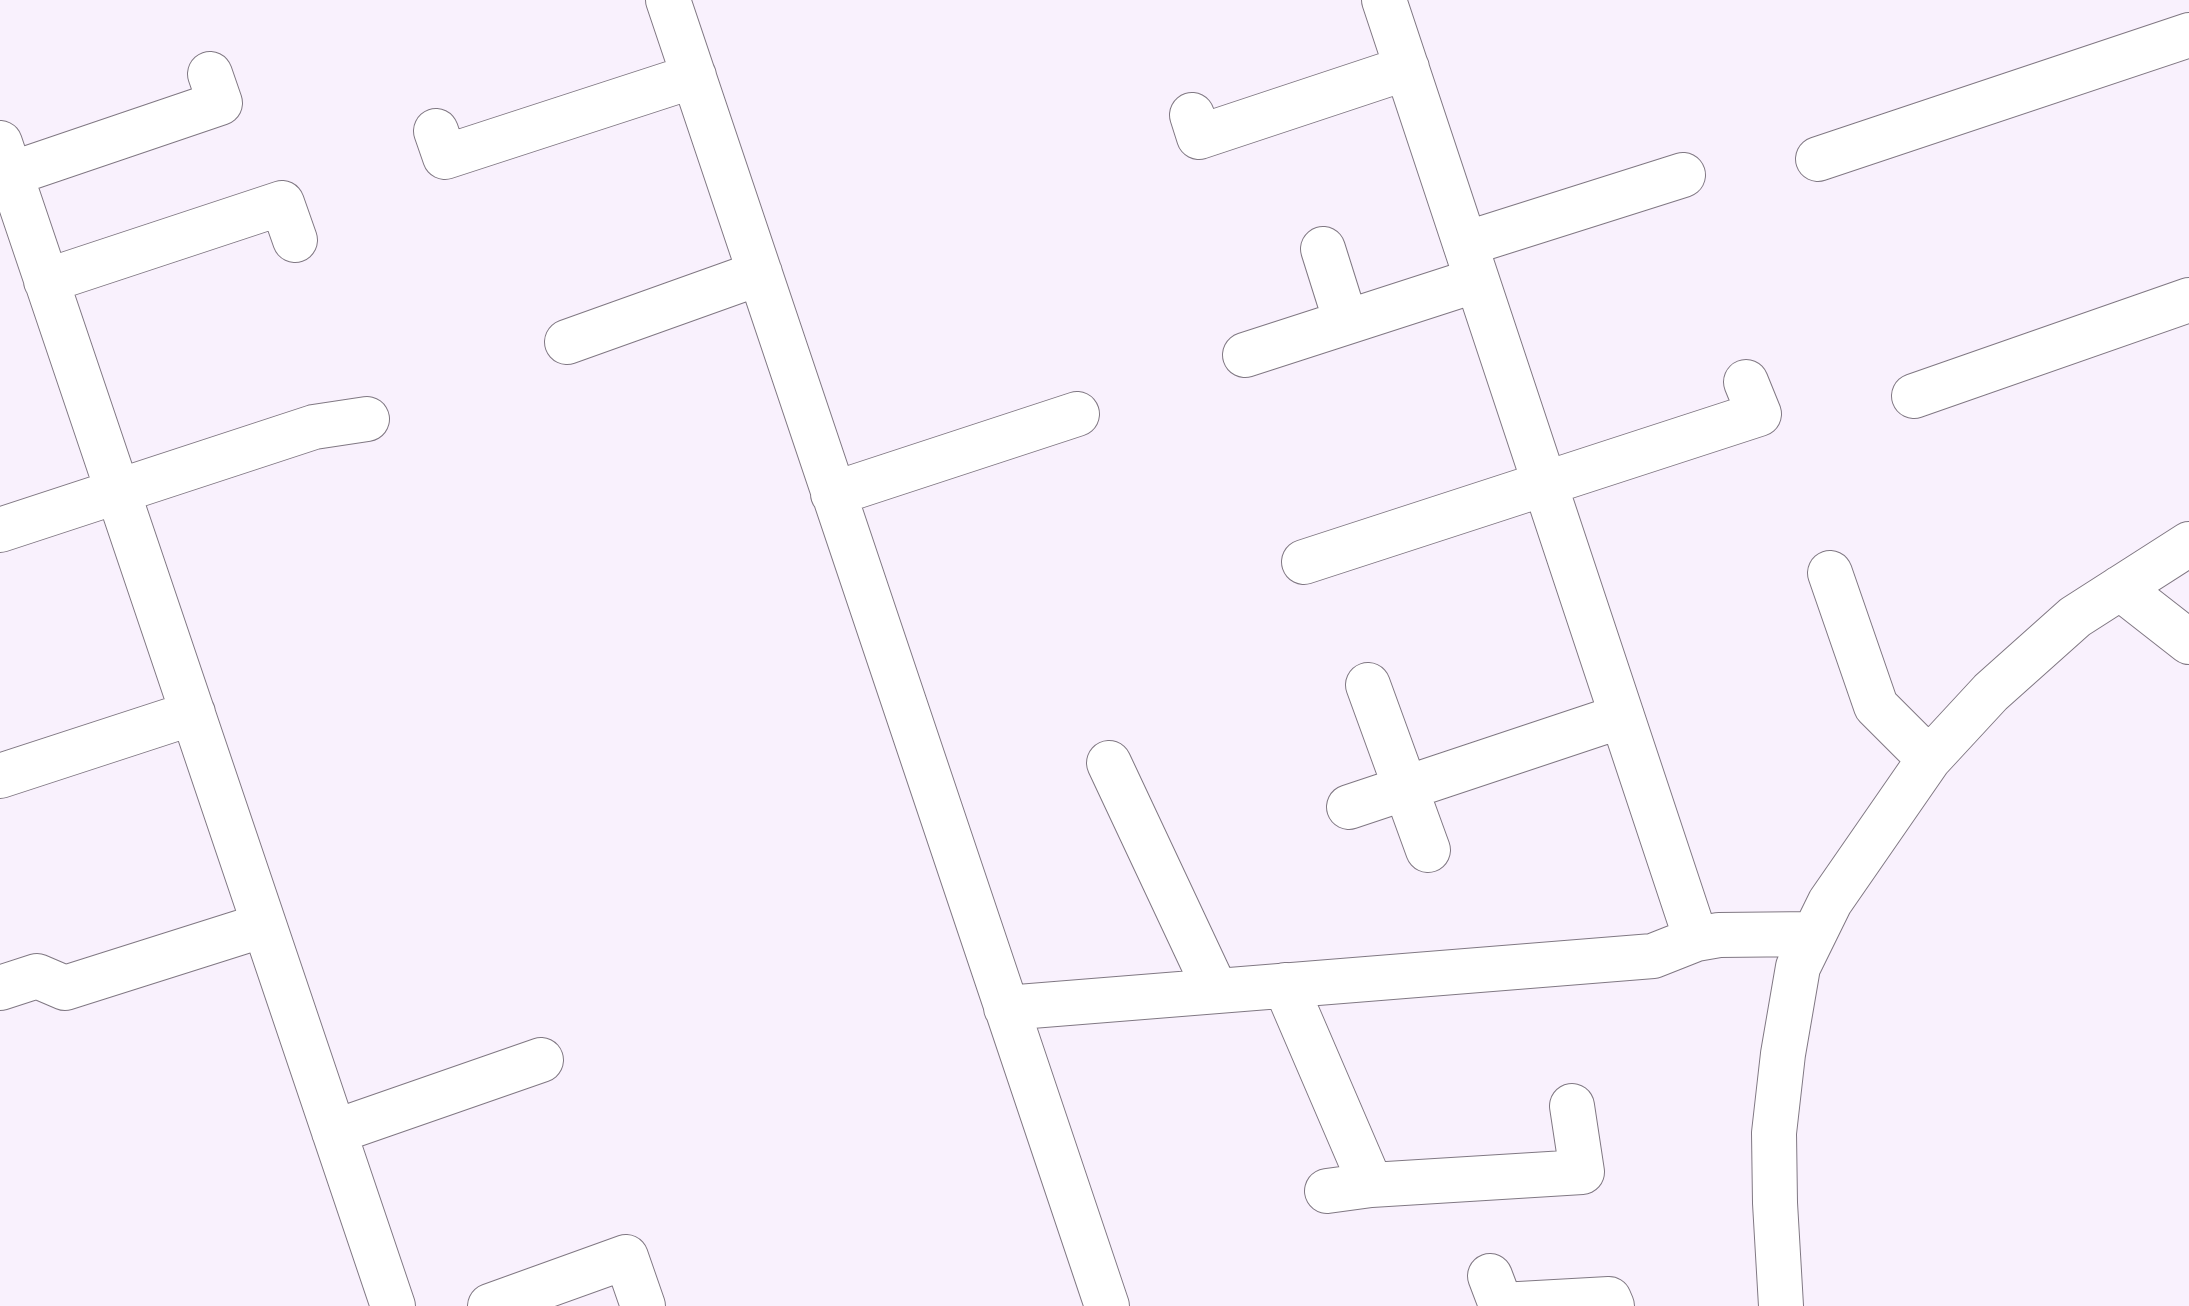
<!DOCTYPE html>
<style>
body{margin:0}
canvas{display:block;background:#f9f1fd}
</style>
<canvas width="2189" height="1306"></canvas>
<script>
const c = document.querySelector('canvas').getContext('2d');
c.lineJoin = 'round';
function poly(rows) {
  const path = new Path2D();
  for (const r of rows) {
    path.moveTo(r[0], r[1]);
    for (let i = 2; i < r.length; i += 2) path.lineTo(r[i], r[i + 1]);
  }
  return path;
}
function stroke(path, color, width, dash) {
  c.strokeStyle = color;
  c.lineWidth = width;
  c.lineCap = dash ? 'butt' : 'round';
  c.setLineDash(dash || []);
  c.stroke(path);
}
const street = poly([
 [668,0,1107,1306],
 [1384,0,1696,939],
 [1192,115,1199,137,1407,68],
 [436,131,445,157,694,76],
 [0,143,393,1306],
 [1818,159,2189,35],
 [11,174,220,103,210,74],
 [1465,244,1683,175],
 [1323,249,1346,322],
 [46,281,282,203,295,240],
 [567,342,760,273],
 [1245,355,1477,280],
 [1914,396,2189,300],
 [833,494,1077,414],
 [0,530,314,427,367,419],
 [1304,562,1759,414,1746,382],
 [1830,573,1876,706,1929,759],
 [2120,588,2189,642],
 [1368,685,1428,850],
 [1109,763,1216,991],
 [0,776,193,713],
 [1349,807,1622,716],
 [1285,985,1371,1185],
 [0,988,37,976,65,988,264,925],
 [1006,1008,1653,956,1696,939,1719,935,1814,934],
 [334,1132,541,1060],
 [1327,1191,1371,1185,1582,1172,1572,1106],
 [1490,1276,1501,1305,1609,1299,1612,1306],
 [490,1306,626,1257,643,1306],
 [1781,1306,1775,1203,1774,1133,1783,1054,1798,967,1830,902,1929,759,1991,692,2075,617,2189,544]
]);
stroke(street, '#807883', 46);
stroke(street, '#fff', 44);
</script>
